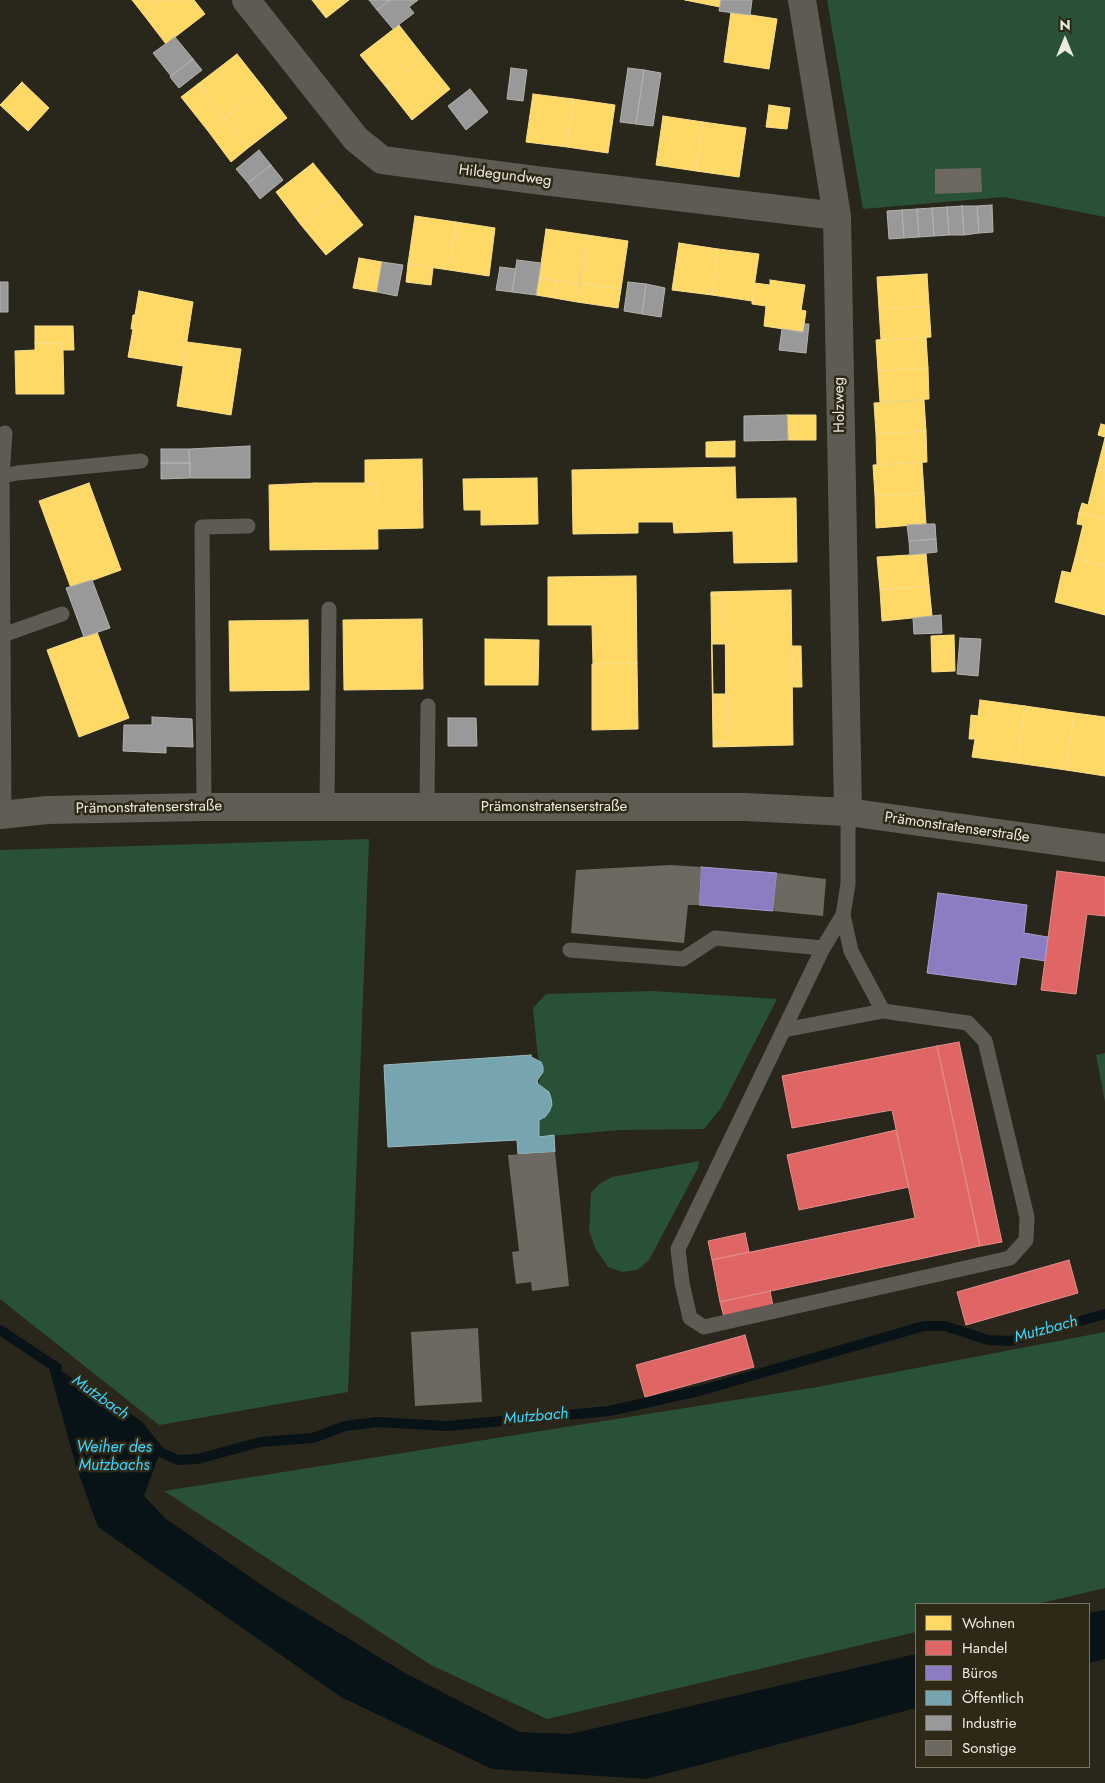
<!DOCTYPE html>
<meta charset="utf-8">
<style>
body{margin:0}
#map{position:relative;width:1105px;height:1783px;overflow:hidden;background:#29261c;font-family:Jost,sans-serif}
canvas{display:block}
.legend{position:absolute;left:915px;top:1603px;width:175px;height:165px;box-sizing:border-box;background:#2e2917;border:1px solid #7a7667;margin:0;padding:6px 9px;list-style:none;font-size:15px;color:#ece9de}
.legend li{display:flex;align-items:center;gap:10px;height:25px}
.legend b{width:25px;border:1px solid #7a7667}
.north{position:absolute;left:1040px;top:15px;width:50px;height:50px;-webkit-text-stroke:4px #2e2917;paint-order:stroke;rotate:0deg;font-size:14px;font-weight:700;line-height:20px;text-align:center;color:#ece9de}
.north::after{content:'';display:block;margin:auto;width:18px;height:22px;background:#ece9de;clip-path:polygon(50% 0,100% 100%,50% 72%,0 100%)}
</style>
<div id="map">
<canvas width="1105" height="1783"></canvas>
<ul class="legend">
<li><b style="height:14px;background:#ffd966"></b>Wohnen</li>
<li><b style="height:14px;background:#e06666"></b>Handel</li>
<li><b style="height:14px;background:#8e7cc3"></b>Büros</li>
<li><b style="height:14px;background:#76a5af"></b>Öffentlich</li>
<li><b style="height:14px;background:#999"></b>Industrie</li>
<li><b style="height:14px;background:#6d6960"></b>Sonstige</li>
</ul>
<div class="north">N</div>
</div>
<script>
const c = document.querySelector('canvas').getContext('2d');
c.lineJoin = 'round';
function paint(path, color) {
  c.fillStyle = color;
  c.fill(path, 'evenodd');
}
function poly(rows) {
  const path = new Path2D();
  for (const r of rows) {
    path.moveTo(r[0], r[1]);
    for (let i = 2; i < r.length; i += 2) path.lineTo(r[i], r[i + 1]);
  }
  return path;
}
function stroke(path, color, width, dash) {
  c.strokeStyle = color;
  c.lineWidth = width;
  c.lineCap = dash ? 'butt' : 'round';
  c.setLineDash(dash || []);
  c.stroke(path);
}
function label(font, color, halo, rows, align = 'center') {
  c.font = font + ' Jost,sans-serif';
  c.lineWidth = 5;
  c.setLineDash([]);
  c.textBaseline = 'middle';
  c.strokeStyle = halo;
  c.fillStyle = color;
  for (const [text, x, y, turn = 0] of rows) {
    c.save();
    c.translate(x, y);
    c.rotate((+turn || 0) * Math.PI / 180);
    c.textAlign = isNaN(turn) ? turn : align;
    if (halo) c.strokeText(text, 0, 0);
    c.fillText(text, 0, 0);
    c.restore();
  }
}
const green = poly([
 [827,0,1105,0,1105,217,1004,197,863,209],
 [369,839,348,1392,159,1425,0,1299,0,850],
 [653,991,777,999,721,1108,704,1129,620,1130,539,1137,539,1120,545,1117,552,1105,549,1092,538,1084,542,1075,543,1067,538,1058,533,1008,546,994],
 [1105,1053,1105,1102,1096,1055],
 [699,1161,698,1168,649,1260,637,1270,622,1272,608,1267,595,1248,589,1230,591,1193,599,1184,612,1177],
 [1105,1332,1105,1588,1037,1604,916,1604,916,1632,547,1719,431,1665,164,1491,817,1387]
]);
const water = poly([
 [47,1361,108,1402,140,1427,160,1452,144,1496,166,1519,272,1592,405,1673,520,1732,570,1734,916,1654,916,1708,646,1779,492,1769,341,1697,98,1527,76,1466],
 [1105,1610,1105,1659,1089,1663,1089,1613]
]);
const homes = poly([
 [132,0,161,0,143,14,132,0],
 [161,0,194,0,205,14,166,44,143,14,161,0],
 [312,0,349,0,326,18,312,0],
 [685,0,721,0,720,7,685,0],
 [731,12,777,19,769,69,724,62,731,12],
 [399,25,424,57,386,87,360,55,399,25],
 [237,54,263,87,225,118,198,84,237,54],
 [424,57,450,89,412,120,386,87,424,57],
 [22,82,49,108,28,131,0,105,22,82],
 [198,84,225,118,208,131,181,97,198,84],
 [263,87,287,118,248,148,225,118,263,87],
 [533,94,573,99,567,147,526,142,533,94],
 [573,99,615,105,608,153,567,147,573,99],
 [769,105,790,108,787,129,766,127,769,105],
 [663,116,703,122,696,171,656,165,663,116],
 [225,118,248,148,231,162,208,131,225,118],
 [703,122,746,128,739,177,696,171,703,122],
 [313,163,339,195,301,225,276,192,313,163],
 [339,195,363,225,326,255,301,225,339,195],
 [415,216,456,222,449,270,408,264,415,216],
 [456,222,495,228,489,276,449,270,456,222],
 [546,229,587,235,579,284,539,278,546,229],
 [587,235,628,241,621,289,580,283,587,235],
 [679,243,718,249,712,295,672,290,679,243],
 [718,249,759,254,752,301,712,295,718,249],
 [359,258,382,262,377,292,353,288,359,258],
 [408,264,433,268,431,285,406,282,408,264],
 [927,274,929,306,879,309,877,277,927,274],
 [539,278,556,281,554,298,536,295,539,278],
 [770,280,805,285,801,310,806,311,803,332,764,326,766,306,752,304,752,301,755,283,770,285,770,280],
 [556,281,579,284,577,302,554,298,556,281],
 [580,283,621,289,618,308,577,302,580,283],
 [139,291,193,302,183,366,128,357,133,329,131,329,133,315,135,315,139,291],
 [929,306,931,337,881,340,879,309,929,306],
 [35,326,73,326,74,350,62,350,62,343,35,343,35,326],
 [926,337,928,368,878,371,876,340,926,337],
 [187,342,241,349,231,415,177,406,187,342],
 [35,343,62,343,62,350,63,350,64,394,16,394,15,351,35,350,35,343],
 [928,368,929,399,880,402,878,371,928,368],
 [924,400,926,431,876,434,874,403,924,400],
 [787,415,816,415,816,440,788,440,787,415],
 [1101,424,1105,425,1105,437,1098,435,1101,424],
 [926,431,927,462,877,465,876,434,926,431],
 [1105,438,1105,471,1097,469,1105,438],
 [735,441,735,457,706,457,706,442,735,441],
 [422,459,423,528,378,529,377,483,365,484,365,460,422,459],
 [922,462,924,493,875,496,873,465,922,462],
 [735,467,736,499,796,498,797,562,734,563,733,531,674,533,673,522,638,522,638,533,573,534,572,470,735,467],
 [1097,469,1105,471,1105,519,1079,513,1082,503,1088,505,1097,469],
 [537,478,538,524,481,525,481,510,464,510,463,479,537,478],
 [89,483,121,570,71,588,39,501,89,483],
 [315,483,377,483,378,549,270,550,269,485,315,483],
 [924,493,926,524,876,528,875,496,924,493],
 [1079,513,1105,519,1105,566,1075,558,1083,525,1077,524,1079,513],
 [926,554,929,586,880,590,877,557,926,554],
 [1075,558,1105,566,1105,615,1055,602,1062,571,1071,573,1075,558],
 [636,576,637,663,593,664,592,625,548,625,548,577,636,576],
 [929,586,932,616,882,621,880,590,929,586],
 [791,590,793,745,713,747,713,743,726,743,726,694,713,694,712,644,725,644,725,595,711,595,711,592,791,590],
 [711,595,725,595,726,743,713,743,711,595],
 [422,619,423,689,344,690,343,620,422,619],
 [308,620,309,690,230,691,229,621,308,620],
 [97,632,129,718,79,737,47,650,97,632],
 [954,635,955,671,932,672,931,636,954,635],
 [485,639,539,640,538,685,485,685,485,639],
 [792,646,801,646,802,687,792,687,792,646],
 [637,663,638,729,592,730,592,664,637,663],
 [980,700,1025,706,1017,763,972,757,975,739,969,739,971,715,978,716,980,700],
 [1025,706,1074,713,1066,770,1017,763,1025,706],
 [1074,713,1105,717,1105,776,1066,770,1074,713]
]);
const shops = poly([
 [1057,871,1105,877,1105,916,1087,914,1076,994,1041,990,1057,871],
 [959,1042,1002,1242,980,1246,937,1046,959,1042],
 [937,1046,980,1246,720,1302,712,1260,915,1218,892,1110,792,1128,782,1076,937,1046],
 [896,1130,909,1187,799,1210,787,1155,896,1130],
 [745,1233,749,1252,712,1260,708,1241,745,1233],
 [1069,1260,1078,1293,966,1325,957,1292,1069,1260],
 [770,1291,774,1311,725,1321,720,1302,770,1291],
 [745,1335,754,1367,645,1397,636,1365,745,1335]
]);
const offices = poly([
 [701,867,777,873,773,911,699,905,701,867],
 [938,893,1027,905,1024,933,1048,937,1045,961,1020,957,1016,985,927,973,938,893]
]);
const public = poly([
 [531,1055,531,1057,541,1062,543,1067,543,1072,537,1081,538,1084,549,1092,551,1098,552,1105,549,1112,545,1117,539,1120,539,1137,554,1135,555,1152,518,1154,517,1140,388,1147,384,1065,531,1055]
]);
const industry = poly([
 [369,0,390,0,377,10,369,0],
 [390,0,418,0,409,7,414,13,393,29,377,10,390,0],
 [721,0,752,0,750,15,719,11,721,0],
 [175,37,193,59,171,76,153,53,175,37],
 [193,59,202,70,179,88,170,77,193,59],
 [511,68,527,70,523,101,507,99,511,68],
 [628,68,644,70,636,124,620,122,628,68],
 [644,70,661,73,653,126,636,124,644,70],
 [470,89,488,112,466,130,448,106,470,89],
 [259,150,271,165,248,183,236,169,259,150],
 [271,165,283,180,260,199,248,183,271,165],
 [992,205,993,232,979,233,977,206,992,205],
 [962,206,977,206,979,233,964,235,962,206],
 [962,206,964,235,949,235,947,207,962,206],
 [947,207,949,235,934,236,932,208,947,207],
 [932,208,934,236,919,237,917,209,932,208],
 [917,209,919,237,904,238,902,210,917,209],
 [902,210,904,238,889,239,887,211,902,210],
 [517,260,541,263,536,295,512,292,517,260],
 [382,262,403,265,397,296,377,292,382,262],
 [500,267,516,269,512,292,496,290,500,267],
 [0,282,8,282,8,312,0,312,0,282],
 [628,282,646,284,642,314,624,311,628,282],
 [646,284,665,288,661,317,642,314,646,284],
 [805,324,809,324,806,353,779,350,782,329,803,332,805,324],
 [787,415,788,440,744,441,744,416,787,415],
 [250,446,250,478,190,478,189,449,250,446],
 [161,449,189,449,190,463,161,463,161,449],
 [161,463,190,463,190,478,161,479,161,463],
 [926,524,935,524,936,539,909,541,907,525,926,524],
 [936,539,937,552,910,555,909,541,936,539],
 [92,580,110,628,84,637,66,588,92,580],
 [941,615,942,633,914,634,913,618,941,615],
 [960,638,981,639,978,676,957,674,960,638],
 [152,717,192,719,193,747,166,746,166,753,123,751,124,725,152,725,152,717],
 [448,718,476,718,477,746,448,746,448,718]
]);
const stream = poly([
 [0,1330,57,1368],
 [100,1397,140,1427,160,1452,178,1460,198,1459,260,1442,313,1438,345,1426,377,1422,447,1426,609,1411,699,1391,924,1326,945,1326,988,1340,1010,1341,1105,1314]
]);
const building = poly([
 [981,168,982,192,935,194,935,169],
 [671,865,701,867,699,905,688,905,684,943,571,933,576,870],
 [777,873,826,879,823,916,773,911],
 [555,1152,569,1286,532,1291,531,1282,516,1284,512,1252,519,1251,508,1155],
 [478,1328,482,1402,415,1406,411,1332]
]);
const service = poly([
 [2,476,17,473,141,461],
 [3,635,62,614],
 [427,806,428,706],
 [204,807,202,527,248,526],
 [327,807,329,609],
 [4,814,2,476,5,433],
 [843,915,823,948,678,1249,682,1283,690,1318,704,1327,1010,1258,1026,1240,1027,1217,985,1041,968,1023,883,1011,851,951,843,915,848,884,848,812],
 [570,950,683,959,715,938,823,948],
 [784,1030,883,1011]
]);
const minor = poly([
 [246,0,356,139,382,160,535,180,837,216],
 [802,0,837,216,848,812]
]);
const secondary = poly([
 [0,815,47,810,204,807,745,807,848,812,1105,848]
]);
const streetNames = [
 ["Hildegundweg",505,176,7],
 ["Holzweg",840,405,-91],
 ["Prämonstratenserstraße",554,807],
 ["Prämonstratenserstraße",149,808,-1],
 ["Prämonstratenserstraße",957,828,8]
];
const waterNames = [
 ["Mutzbach",1046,1330,-15],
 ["Mutzbach",100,1398,35],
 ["Mutzbach",536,1417,-5],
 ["Weiher des",114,1448],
 ["Mutzbachs",114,1466]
];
paint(green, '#295137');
paint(water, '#081317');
paint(homes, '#ffd966');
stroke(homes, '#f9de8a', 1);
paint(shops, '#e06666');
stroke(shops, '#e48d8a', 1);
paint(offices, '#8e7cc3');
stroke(offices, '#aa9dcb', 1);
paint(public, '#76a5af');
stroke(public, '#99b9bd', 1);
paint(industry, '#999');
stroke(industry, '#b2b1ae', 1);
stroke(stream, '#081317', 10);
paint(building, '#6d6960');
stroke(service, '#5d5b53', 15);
stroke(minor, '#5d5b53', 28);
stroke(secondary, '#5f5c54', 28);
label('15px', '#ece9de', '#2e2917', streetNames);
label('italic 16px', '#3dd3ff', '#2e2917', waterNames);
</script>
